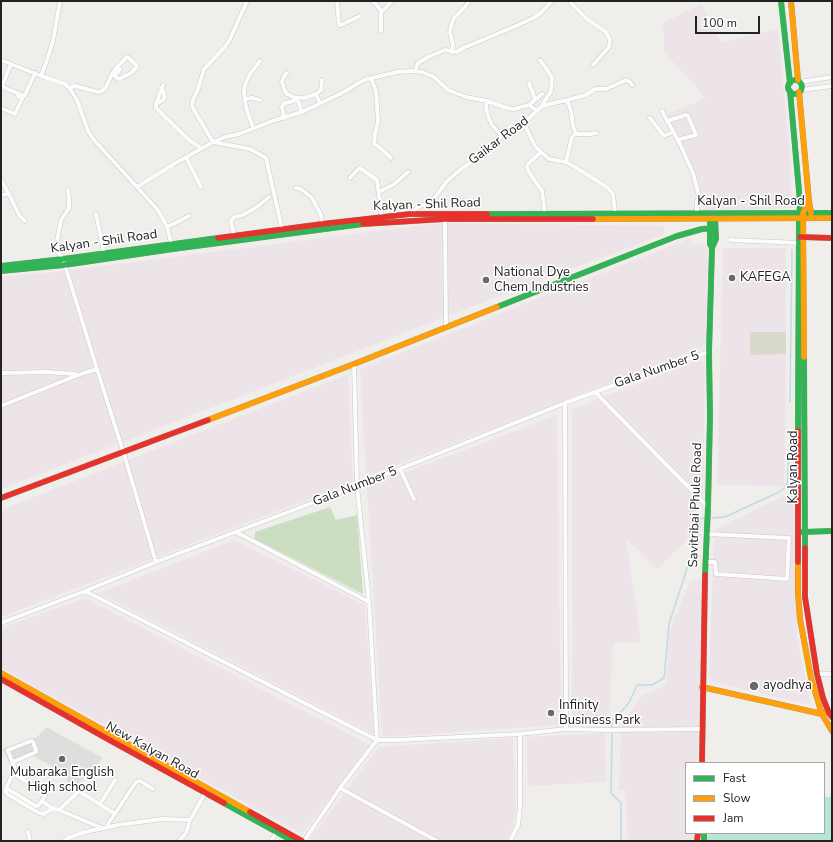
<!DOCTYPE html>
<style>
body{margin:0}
#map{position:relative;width:833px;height:842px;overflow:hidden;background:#f0eeeb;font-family:"Nunito Sans",sans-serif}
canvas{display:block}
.frame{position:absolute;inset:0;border:2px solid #222;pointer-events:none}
.legend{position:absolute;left:685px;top:762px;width:140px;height:72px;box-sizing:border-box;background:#fff;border:1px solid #a7a7a7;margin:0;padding:5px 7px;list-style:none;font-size:12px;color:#222}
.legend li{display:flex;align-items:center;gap:8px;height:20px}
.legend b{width:20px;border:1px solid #a7a7a7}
.scale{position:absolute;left:695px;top:16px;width:65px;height:18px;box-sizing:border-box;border:2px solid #222;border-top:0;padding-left:5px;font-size:12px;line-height:14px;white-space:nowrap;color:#222;-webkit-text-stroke:3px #fff;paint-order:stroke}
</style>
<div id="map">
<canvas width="833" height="842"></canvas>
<div class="frame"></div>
<ul class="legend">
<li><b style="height:5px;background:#30b455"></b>Fast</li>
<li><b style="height:5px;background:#ff9f0a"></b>Slow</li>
<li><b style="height:5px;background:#e5322d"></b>Jam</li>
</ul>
<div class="scale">100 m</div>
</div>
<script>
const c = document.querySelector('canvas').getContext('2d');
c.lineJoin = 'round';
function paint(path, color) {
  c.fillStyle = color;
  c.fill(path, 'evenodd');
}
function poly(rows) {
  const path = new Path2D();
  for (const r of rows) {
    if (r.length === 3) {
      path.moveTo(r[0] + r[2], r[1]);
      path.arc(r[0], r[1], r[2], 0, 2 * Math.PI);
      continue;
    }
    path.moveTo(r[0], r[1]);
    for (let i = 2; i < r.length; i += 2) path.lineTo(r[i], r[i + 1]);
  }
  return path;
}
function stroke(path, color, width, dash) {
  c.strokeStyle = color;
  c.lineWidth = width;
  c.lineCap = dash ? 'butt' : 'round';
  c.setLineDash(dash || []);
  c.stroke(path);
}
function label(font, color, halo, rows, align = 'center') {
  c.font = font + ' "Nunito Sans",sans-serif';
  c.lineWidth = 3;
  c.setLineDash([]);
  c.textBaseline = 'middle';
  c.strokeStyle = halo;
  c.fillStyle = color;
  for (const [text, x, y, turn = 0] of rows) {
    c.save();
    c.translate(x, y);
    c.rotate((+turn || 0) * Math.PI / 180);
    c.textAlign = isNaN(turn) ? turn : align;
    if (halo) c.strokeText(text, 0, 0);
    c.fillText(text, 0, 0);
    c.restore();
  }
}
const residential = poly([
 [47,727,57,733,103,758,75,788,66,780,69,775,33,756,10,764,2,749,37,737]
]);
const industrial = poly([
 [701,4,722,43,778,29,790,156,792,208,706,211,697,179,666,114,706,98,664,52,663,23],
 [440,223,664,226,665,234,502,295,1,489,1,277,63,271],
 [691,238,691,244,708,245,706,343,701,348,366,477,360,369],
 [723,248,786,248,786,396,784,486,717,485],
 [700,360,705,364,703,503,696,504,694,532,657,570,626,538,641,642,613,643,609,721,572,724,572,409],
 [348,374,353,482,1,617,1,510],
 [557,415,561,725,382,737,367,487],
 [794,491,797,638,811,705,709,681,714,530],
 [234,540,365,605,374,734,99,593],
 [702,579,698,763,686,763,686,833,697,833,697,841,628,841,625,790,619,790,621,725,641,696,666,684,669,632,690,581],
 [85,598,370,745,302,834,1,668,1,628],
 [605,733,606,782,528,786,526,737],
 [513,738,516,807,513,829,505,841,314,841,310,839,379,747]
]);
const construction = poly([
 [750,332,786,332,786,354,750,355]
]);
const forest = poly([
 [330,507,336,520,357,515,363,594,255,539,255,532]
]);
const pitch = poly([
 [832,796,832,841,705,841,705,836,715,833,824,833,824,798]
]);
const stream = poly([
 [790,402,792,250],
 [712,518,725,517,779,492,787,486,790,436],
 [612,727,612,720,621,712,629,703,637,685,652,685,664,678,669,624,692,553,698,547,700,519,704,518],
 [612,734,611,793,621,803,621,841]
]);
const street = poly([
 [247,1,230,39,225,47,204,69,198,89,193,100,192,105,194,110,213,142,250,149,266,158,282,229],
 [337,1,339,25,341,25,360,16],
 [372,1,376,4,381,11,381,31],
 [570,1,571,3,587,19,606,32,610,40,609,47,593,65],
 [381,13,392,1],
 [452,52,453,45,450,32,451,26,454,18,465,7,469,1],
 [1,60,41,76,65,84,69,88,77,100,88,131,94,140,137,187],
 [540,60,548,71,552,78,551,91,541,107],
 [11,64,2,86,3,87,24,96,25,95,35,73],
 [415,71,418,63,428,57,445,50,457,52,463,48,516,26,533,18,541,13,552,1],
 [287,73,284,76,282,82,284,89,287,94,293,97,304,98,316,94,320,103],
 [41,76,47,60,53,41,60,1],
 [115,76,120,69],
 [371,78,376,91,378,121,375,134,374,144,379,147,391,158],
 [799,82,832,77],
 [529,83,535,99],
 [163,85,156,104,156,108,189,140,201,148],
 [69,88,75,86,98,92,102,91,106,87,112,74,116,68,127,57,129,58,137,66,136,68,131,73,121,78,118,79,112,74],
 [801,90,832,86],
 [316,94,321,90,322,80],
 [245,99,252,98,260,100],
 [567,100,571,111,573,126,576,134],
 [487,101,486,107,488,116,492,125,502,136],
 [156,104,163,100,164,98,164,94,162,88],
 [529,105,542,94],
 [1,108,15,114,22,99,21,97,18,96],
 [662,111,680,144,693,173,699,196,697,202,697,213],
 [284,118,282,107,283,104,286,103,297,100,298,101,302,112],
 [650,118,664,136,673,132],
 [667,121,686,115,688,116,696,135,677,140],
 [524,123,535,146,541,152],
 [253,128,246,107,244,92,245,85,250,74,260,61],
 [186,157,201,187],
 [566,162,572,137,576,134,590,134,596,133],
 [350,178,358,169,360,168,377,180,382,217],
 [1,180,9,194,19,215,25,221],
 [296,188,301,189,312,198,321,215,322,224],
 [68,190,69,197,69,208,61,220,57,241,57,251,63,259,97,369],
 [379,192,393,185,408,172],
 [1,195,9,194],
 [545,213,542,191,529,172,527,167,528,164,541,152,549,159,566,162,575,167,594,179,608,188,613,194,615,213],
 [96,214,104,253],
 [410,214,418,207,430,202,433,200,447,181,460,170,491,148,502,136,514,130,524,123,541,107,550,104,571,99,586,95,595,89,606,89,626,80,630,82,632,85],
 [445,219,446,327],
 [167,227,189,216],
 [234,236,231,221,234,217,243,215,257,207,269,197],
 [730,240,801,243],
 [172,246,167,227,162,217,157,209,137,187,174,164,213,142,225,137,239,134,275,120,302,112,342,93,364,80,397,72,411,71,422,72,434,77,448,90,466,97,487,101,507,108,514,109,529,105,537,111],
 [1,373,47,372,75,374],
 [595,392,708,507],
 [565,403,566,729,605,730,702,729],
 [1,406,78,375,97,369,123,451,156,562],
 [400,469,414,499],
 [236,532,369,602],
 [706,562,715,562,716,574,787,579,789,538,707,534],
 [85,591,377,740,397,740,520,734,566,729],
 [1,623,85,591,156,562,357,486,565,403,631,379,709,352],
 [817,674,832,674],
 [13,762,36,752,36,750,33,742,31,741,8,750,8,751,14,766,14,771,5,791,7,794,39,813,44,814,53,808,59,810],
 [6,788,36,806,39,805,45,796,45,794,43,792,14,774],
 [82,788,59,810,102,828],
 [340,788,437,841],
 [79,791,115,814],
 [42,801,52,808],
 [100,804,115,780],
 [106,827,136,782,140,781,153,789],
 [28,832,30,841],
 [63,841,68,838,85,832,118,825,162,819,190,820,207,790],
 [179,841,186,833,190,820],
 [271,841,277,831],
 [304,841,340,788,377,740,369,602,357,486,354,364],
 [510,841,518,825,520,806,520,734]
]);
const fast = poly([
 [781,1,790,83],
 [795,87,7],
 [790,91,800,202,799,219,798,431],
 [487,214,832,213],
 [712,248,716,239,715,216],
 [1,266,63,259,218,238],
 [1,271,64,265,173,249,363,224],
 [497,307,677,236,702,229,715,228],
 [804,357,805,548],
 [802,532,832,531],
 [705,575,708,507,710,416,709,352,712,248,710,244,710,214],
 [224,803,293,841],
 [704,833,704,841]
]);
const slow = poly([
 [791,1,798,80],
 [799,92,809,201,811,213],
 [593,219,832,218],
 [804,357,803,213,809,201],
 [208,420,354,364,497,307],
 [798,562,798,593,800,619,811,678,822,714,832,731],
 [1,673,250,812],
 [702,687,822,714,825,713]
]);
const jam = poly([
 [363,224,445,219,593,219],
 [800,237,832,238],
 [218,238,322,224,410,214,487,214],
 [1,498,208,420],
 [805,548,805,597,817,674,823,698,829,713,832,717],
 [798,562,798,431],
 [1,679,104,737,224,803],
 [702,763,705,575],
 [250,812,302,841],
 [697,841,698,833]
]);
const markers = [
 [732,278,4,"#6a6968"],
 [486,280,4,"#6a6968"],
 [754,686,5,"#6a6968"],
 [551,713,4,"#6a6968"],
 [62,759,4,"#6a6968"]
];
const streetNames = [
 ["Gaikar Road",499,141,-37],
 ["Kalyan - Shil Road",751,202],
 ["Kalyan - Shil Road",427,205,-2],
 ["Kalyan - Shil Road",104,242,-8],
 ["Gala Number 5",657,370,-19],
 ["Kalyan Road",794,467,-90],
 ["Gala Number 5",355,487,-21],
 ["Savitribai Phule Road",696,505,-88],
 ["New Kalyan Road",152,751,29]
];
const poiNames = [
 ["National Dye",494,273],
 ["Chem Industries",494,288],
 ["KAFEGA",740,278],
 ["ayodhya",763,686],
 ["Infinity",559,706],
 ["Business Park",559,721],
 ["Mubaraka English",62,773,"center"],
 ["High school",62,788,"center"]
];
paint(residential, '#dfdedc');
paint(industrial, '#ede4e9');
paint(construction, '#d9d9cd');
paint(forest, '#cbdec1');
paint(pitch, '#b7e6d2');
stroke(stream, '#bfdbe3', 1.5);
stroke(street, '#c9c8c7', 5);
stroke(fast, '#999a82', 6);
stroke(slow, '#999a82', 6);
stroke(jam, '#999a82', 6);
stroke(street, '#fdfcfc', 4);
stroke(fast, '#30b455', 5.5);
stroke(slow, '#ff9f0a', 5.5);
stroke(jam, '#e5322d', 5.5);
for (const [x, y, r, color] of markers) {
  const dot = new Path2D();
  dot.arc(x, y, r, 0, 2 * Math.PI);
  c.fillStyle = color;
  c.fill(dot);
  stroke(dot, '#fff', 1.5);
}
label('13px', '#222', '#fff', streetNames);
label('13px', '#222', '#fff', poiNames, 'left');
</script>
